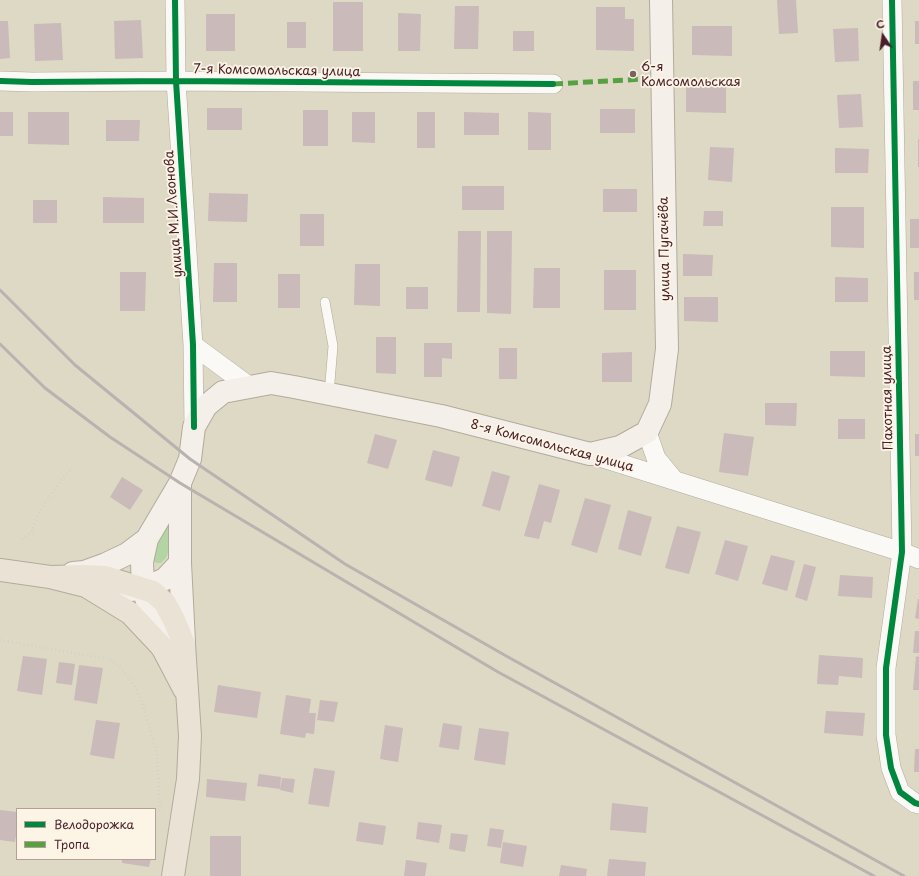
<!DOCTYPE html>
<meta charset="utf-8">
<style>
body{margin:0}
#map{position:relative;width:919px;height:876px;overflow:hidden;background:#ded9c4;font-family:"Playpen Sans",sans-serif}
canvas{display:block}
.legend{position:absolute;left:16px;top:808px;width:140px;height:52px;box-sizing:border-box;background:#fcf5e5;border:1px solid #b59f9b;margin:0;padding:5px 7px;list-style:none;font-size:12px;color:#4a1f2b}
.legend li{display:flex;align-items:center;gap:8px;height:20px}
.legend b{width:20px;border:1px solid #b59f9b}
.north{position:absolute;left:863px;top:16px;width:40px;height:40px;-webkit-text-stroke:3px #fcf5e5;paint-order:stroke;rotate:347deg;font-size:11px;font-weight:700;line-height:16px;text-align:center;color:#4a1f2b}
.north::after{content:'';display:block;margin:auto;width:14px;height:18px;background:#4a1f2b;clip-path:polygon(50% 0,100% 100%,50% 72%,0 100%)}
</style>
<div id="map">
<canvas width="919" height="876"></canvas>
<ul class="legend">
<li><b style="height:5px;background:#00873e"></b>Велодорожка</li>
<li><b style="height:5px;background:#56a243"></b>Тропа</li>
</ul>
<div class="north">С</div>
</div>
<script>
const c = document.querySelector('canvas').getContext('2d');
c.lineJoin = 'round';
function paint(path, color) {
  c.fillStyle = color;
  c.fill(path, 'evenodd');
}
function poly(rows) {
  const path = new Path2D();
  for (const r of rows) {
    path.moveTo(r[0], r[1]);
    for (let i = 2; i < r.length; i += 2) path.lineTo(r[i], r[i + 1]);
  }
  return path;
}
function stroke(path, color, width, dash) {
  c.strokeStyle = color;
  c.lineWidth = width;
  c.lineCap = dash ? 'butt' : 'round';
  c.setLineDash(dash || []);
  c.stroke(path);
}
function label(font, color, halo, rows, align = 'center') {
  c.font = font + ' "Playpen Sans",sans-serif';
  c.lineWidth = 3.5;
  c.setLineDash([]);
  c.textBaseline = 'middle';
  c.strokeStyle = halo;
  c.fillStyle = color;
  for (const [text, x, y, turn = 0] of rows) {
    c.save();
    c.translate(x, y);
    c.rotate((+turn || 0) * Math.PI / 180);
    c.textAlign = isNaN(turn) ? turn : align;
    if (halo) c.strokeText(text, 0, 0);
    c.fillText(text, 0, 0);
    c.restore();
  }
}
const green = poly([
 [172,507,168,553,166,558,161,563,156,563,153,560,151,551]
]);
const building = poly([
 [777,0,796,0,798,33,779,34],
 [333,2,363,2,363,51,333,51],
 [455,6,479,6,478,49,454,49],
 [596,7,625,7,625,19,634,19,634,51,596,50],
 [398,13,421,14,420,51,398,51],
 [206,14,235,14,235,51,206,51],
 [141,20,143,58,115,59,114,21],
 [0,21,8,21,10,58,0,59],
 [915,21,919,21,919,44,915,44],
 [287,22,306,22,306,48,287,48],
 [61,23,63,60,35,61,34,24],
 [692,26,732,26,732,56,692,55],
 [858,28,859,61,835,62,833,29],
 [513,31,534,31,534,51,513,51],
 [913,81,919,81,919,110,913,110],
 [686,83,726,84,726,113,686,112],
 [861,94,863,127,839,128,837,95],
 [207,108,242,108,242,130,207,130],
 [600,109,635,109,635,133,600,133],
 [303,110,328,110,328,146,303,146],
 [0,112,13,112,13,136,0,136],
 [28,112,69,112,69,145,28,144],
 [352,112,375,112,375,143,352,142],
 [417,112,435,112,435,148,417,148],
 [464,112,499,113,499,135,464,135],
 [528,112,551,113,551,150,528,150],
 [106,120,140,120,139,141,106,141],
 [918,139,919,139,919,167,918,167],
 [710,147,734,148,732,182,708,180],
 [835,148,869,149,868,173,835,173],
 [462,186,504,186,504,210,462,210],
 [603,189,637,189,637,212,603,212],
 [209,193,248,194,247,222,208,221],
 [103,197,144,198,144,223,103,223],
 [33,200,57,200,57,223,33,223],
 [831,207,864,207,864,248,831,247],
 [704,211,723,211,723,226,703,226],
 [300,214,324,214,324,246,300,246],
 [910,219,919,219,919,248,910,248],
 [458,231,481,231,480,312,457,312],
 [487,231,512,231,511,314,487,313],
 [683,254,713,255,712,276,683,276],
 [214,263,237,263,237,302,213,302],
 [355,264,380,264,380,306,354,305],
 [534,268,560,268,560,308,533,308],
 [604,270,636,270,636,310,604,310],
 [120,272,146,272,145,311,120,311],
 [914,272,919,272,919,300,914,300],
 [278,274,300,274,300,308,278,308],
 [835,277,868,278,868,302,835,302],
 [406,287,428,287,428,309,406,309],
 [684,297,718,297,718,322,684,321],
 [376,337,396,337,396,374,376,373],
 [424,343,452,343,452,359,442,358,442,377,424,377],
 [499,348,517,348,517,379,499,379],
 [830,351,865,351,865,377,830,376],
 [632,352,632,382,602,382,602,353],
 [765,403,797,403,796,426,765,425],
 [838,419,865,419,865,439,838,439],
 [724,433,754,437,748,476,719,472],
 [375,434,397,440,388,469,367,463],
 [915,434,919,434,919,456,915,456],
 [433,450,460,457,452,487,425,480],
 [492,471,510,476,500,511,482,506],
 [122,477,143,490,130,510,110,497],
 [539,484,560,490,551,523,544,521,539,539,524,536],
 [585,498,611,505,597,553,571,545],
 [628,510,652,517,641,556,618,549],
 [677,526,701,532,689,574,665,568],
 [725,540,748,546,738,581,715,574],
 [771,555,795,561,787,591,762,584],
 [804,564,816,567,807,601,795,597],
 [840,575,873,577,872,598,838,596],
 [918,599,919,599,919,619,915,618],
 [915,631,919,631,919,653,913,653],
 [819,655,863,658,862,678,839,676,838,685,817,684],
 [23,656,47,659,42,695,17,691],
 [916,656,919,657,919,690,913,690],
 [59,662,75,664,72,685,56,683],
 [79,665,103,668,97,704,74,700],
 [218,685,261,692,257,718,214,712],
 [286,695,311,699,309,713,316,713,314,734,306,733,305,738,280,734],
 [320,700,338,702,334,722,317,720],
 [826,711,865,713,863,736,824,733],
 [96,720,120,723,114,759,90,755],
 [443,723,462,726,459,750,439,747],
 [385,725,403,728,398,762,380,759],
 [479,728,509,732,505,765,474,760],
 [915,749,919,749,919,772,914,772],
 [314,768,335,771,329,807,308,804],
 [259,774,281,777,280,789,257,786],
 [282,778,295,779,293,793,280,790],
 [207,779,247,783,245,801,206,797],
 [612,803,648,807,646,833,610,830],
 [0,810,17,812,17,829,15,842,0,840],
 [359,822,386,826,383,845,356,841],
 [418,822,442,825,439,843,416,839],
 [490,828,504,830,501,848,487,846],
 [451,833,468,835,465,852,449,849],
 [210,836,241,836,241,876,210,876],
 [503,842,527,846,523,867,500,863],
 [122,859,151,859,149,867,122,863],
 [609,859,646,862,645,876,607,876],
 [406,860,427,863,425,876,404,876],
 [561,865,587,869,586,876,559,876]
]);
const path = poly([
 [22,539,28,535,32,531,38,514,58,484,72,468],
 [0,640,108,659,117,664,126,674,136,688,143,705,157,754,160,811]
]);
const lane = poly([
 [325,302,333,346,329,394]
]);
const street = poly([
 [175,0,176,81,193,345,194,427],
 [892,0,902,552,886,668,886,735,891,768,900,792,915,803,919,804],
 [0,81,32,82,176,81,553,84],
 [193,345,250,387],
 [647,432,656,458,674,480],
 [590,454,902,552,919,559]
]);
const secondary = poly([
 [180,485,180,563,184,642],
 [147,539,142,562,143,589,162,647],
 [73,573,84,572,106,564,127,554,147,539,180,483,190,459,194,427,206,406,223,392,271,383,294,387,441,416,590,454,620,447,647,432,660,404,667,349,661,0],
 [129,590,143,589,165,579,180,563]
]);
const primary = poly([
 [0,570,50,577,86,586,130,613,162,647,184,689],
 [50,577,84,576,105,577,153,592,165,603,174,620,184,644,190,736,188,779,173,876]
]);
const rail = poly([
 [0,290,75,365,190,459,345,564,508,657,904,876],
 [0,344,45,388,110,437,180,483,498,672,874,876]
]);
const quiet = poly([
 [553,84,644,79]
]);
const cycleway = poly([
 [175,0,176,81,193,345,194,427],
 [892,0,902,552,886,668,886,735,891,768,900,792,915,803,919,804],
 [0,81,32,82,176,81,553,84]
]);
const markers = [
 [633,74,4,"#7e6061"]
];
const poiNames = [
 ["6-я",641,67],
 ["Комсомольская",641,82]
];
const streetNames = [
 ["7-я Комсомольская улица",277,71,1],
 ["улица М.И.Леонова",174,214,-94],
 ["улица Пугачёва",665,249,-91],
 ["Пахотная улица",888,398,-91],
 ["8-я Комсомольская улица",552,446,15]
];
paint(green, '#b3d5a3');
paint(building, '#cababa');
stroke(lane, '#b1aa9e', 10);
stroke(street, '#b1aa9e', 20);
stroke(secondary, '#b1aa9e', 24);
stroke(primary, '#b1aa9e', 24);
stroke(path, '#d4d0cb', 2.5, [1, 3]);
stroke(lane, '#faf9f6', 9);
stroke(street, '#faf9f6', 19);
stroke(secondary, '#f4f0e9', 22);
stroke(primary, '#e9e2d5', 22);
stroke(rail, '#b8b2b0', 3);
stroke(quiet, '#56a243', 5, [10, 5]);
stroke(cycleway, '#00873e', 6);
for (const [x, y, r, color] of markers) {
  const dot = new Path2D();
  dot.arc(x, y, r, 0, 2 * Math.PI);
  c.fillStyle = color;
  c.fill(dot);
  stroke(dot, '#fcf5e5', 1.5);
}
label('13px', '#4a1f2b', '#fcf5e5', poiNames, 'left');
label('13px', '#4a1f2b', '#fcf5e5', streetNames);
</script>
